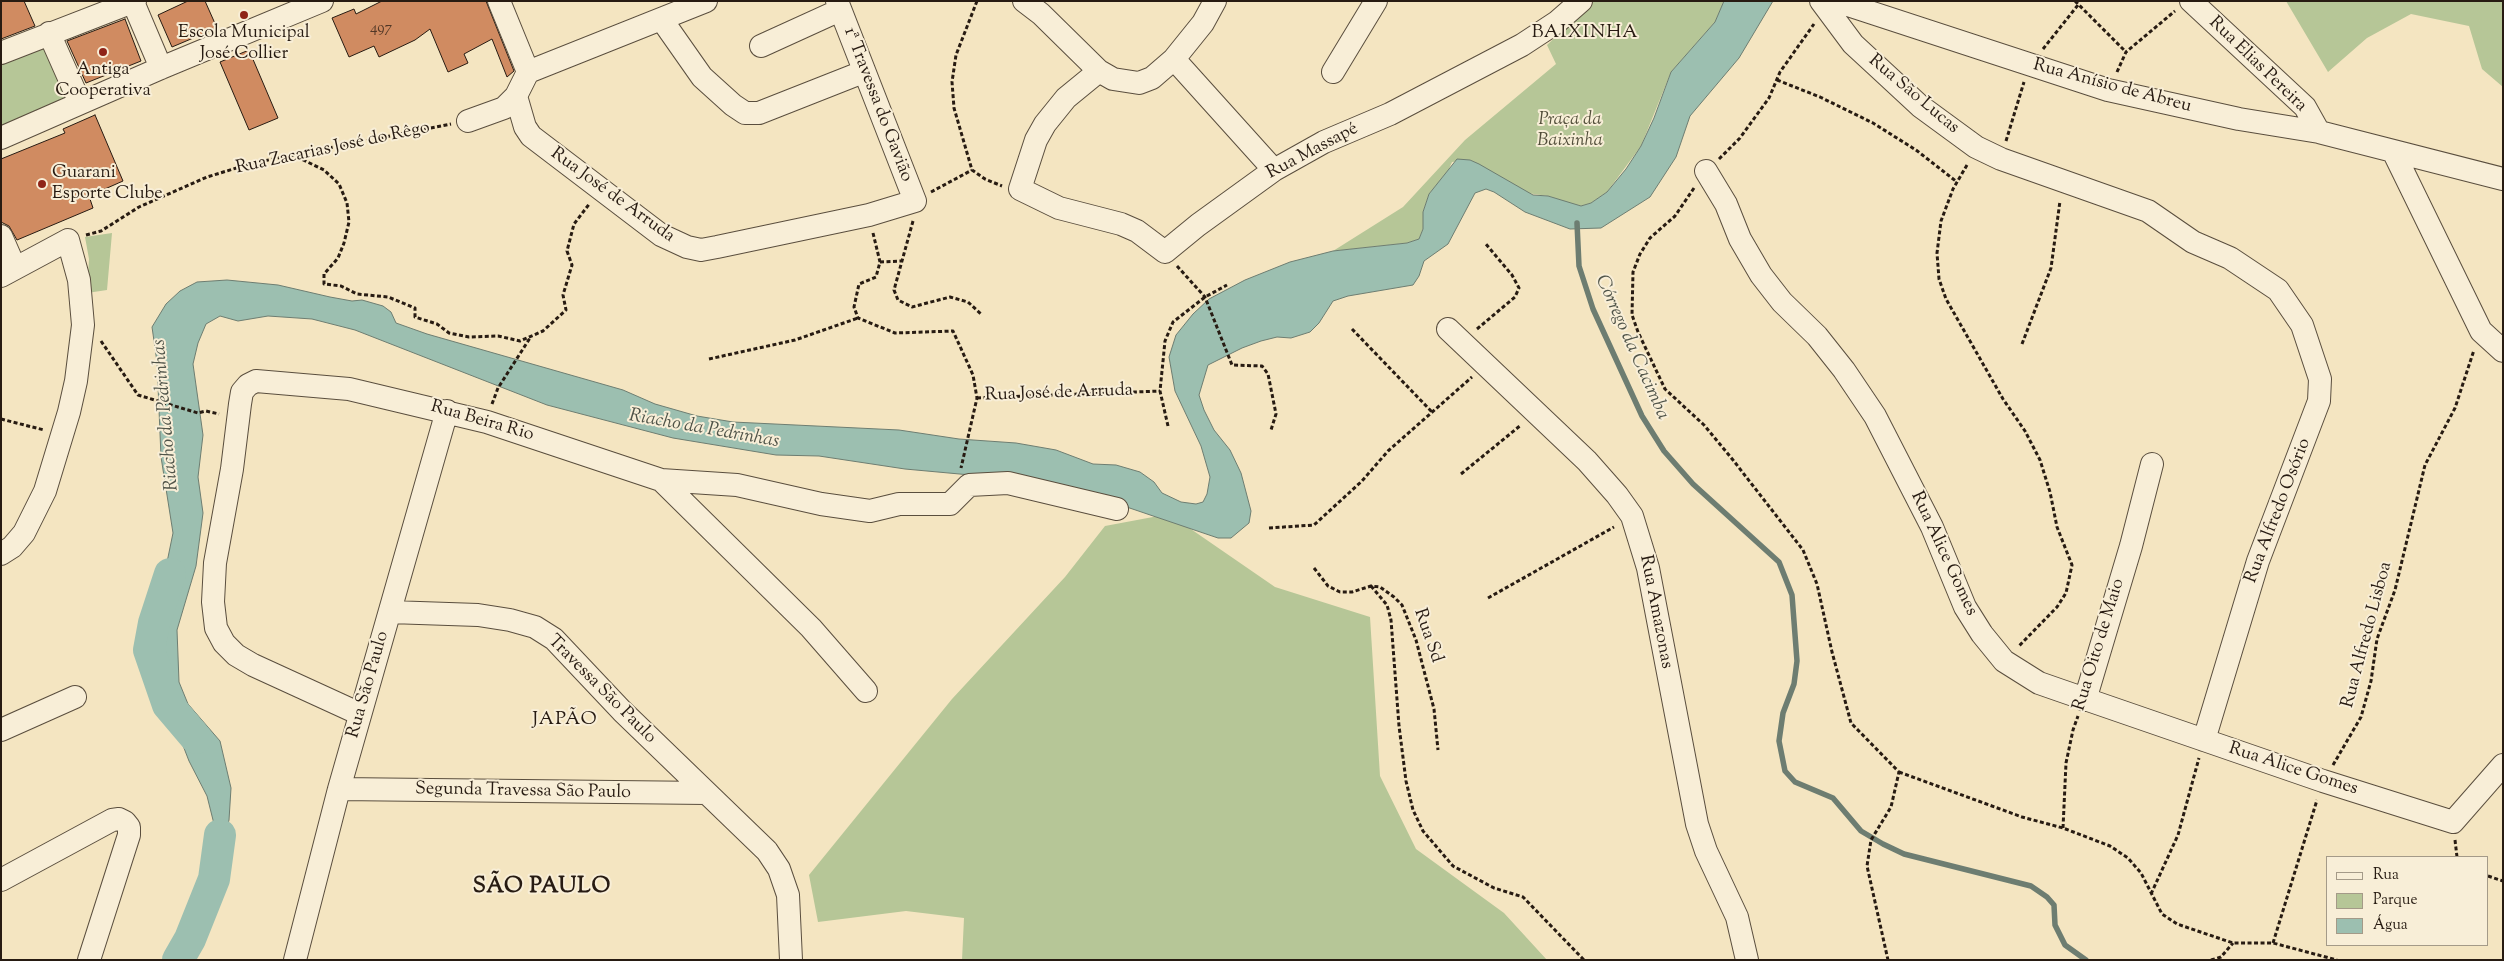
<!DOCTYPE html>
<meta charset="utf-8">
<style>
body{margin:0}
#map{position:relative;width:2504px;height:961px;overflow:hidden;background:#f4e5c1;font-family:"Sorts Mill Goudy",serif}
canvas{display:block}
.frame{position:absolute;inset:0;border:2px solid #271b12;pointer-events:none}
.legend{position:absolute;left:2326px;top:856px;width:162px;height:90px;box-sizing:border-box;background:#f8eed7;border:1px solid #a49a88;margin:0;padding:6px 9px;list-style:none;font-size:15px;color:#271b12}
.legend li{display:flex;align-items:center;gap:10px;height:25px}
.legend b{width:25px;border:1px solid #a49a88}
</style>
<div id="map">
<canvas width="2504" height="961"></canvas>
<div class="frame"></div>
<ul class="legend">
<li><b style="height:6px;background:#f8eed7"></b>Rua</li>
<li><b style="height:14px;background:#b6c697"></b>Parque</li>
<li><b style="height:14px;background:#9cbfb0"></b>Água</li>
</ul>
</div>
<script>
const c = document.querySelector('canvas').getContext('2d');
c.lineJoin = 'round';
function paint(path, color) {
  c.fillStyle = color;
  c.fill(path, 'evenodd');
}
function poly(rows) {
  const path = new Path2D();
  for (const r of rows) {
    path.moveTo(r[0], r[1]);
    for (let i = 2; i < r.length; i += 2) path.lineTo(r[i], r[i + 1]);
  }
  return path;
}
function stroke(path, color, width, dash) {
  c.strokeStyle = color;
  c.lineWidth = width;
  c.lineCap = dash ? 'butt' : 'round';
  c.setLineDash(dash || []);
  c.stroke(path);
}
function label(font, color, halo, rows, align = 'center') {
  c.font = font + ' "Sorts Mill Goudy",serif';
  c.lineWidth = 4;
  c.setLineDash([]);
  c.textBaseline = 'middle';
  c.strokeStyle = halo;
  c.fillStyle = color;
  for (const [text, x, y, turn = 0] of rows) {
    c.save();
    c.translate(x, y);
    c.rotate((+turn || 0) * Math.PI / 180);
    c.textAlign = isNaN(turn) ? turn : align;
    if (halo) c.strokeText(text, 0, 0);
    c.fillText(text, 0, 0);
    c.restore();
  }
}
const green = poly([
 [1594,1,1724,1,1715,22,1671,72,1641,146,1607,192,1591,203,1581,206,1570,204,1548,196,1527,193,1470,160,1452,162,1448,171,1429,194,1423,212,1423,229,1419,239,1407,243,1333,251,1403,207,1465,140,1556,64,1547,45],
 [2286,1,2503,1,2503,87,2482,69,2469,26,2411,14,2367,38,2328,72],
 [45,39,74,102,1,134,1,57],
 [112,233,107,290,87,293,89,259,85,237],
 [1169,514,1275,587,1370,617,1380,776,1416,849,1504,913,1547,960,962,960,964,918,906,911,818,922,809,875,952,699,1065,577,1105,526]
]);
const water = poly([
 [1724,1,1773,1,1739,58,1690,116,1676,157,1650,197,1601,228,1570,229,1525,212,1494,192,1486,189,1475,193,1448,244,1424,261,1419,276,1413,285,1348,296,1333,301,1319,323,1310,332,1291,338,1277,337,1261,341,1242,348,1208,365,1199,395,1204,410,1214,430,1230,450,1241,473,1251,511,1249,523,1231,538,1218,538,1109,501,1025,480,905,469,819,456,776,455,673,438,547,405,355,330,312,319,268,316,238,321,220,316,206,324,198,343,193,364,203,435,198,477,203,513,196,566,177,630,179,682,188,704,220,741,231,788,229,820,214,879,214,824,207,796,189,761,158,681,149,650,173,533,161,457,157,362,152,327,166,304,180,291,197,282,227,280,278,285,330,297,352,301,362,300,383,306,391,312,396,323,427,334,623,390,655,404,697,416,733,422,899,430,959,439,1016,443,1056,450,1093,464,1116,465,1140,472,1154,482,1162,493,1181,502,1196,504,1203,502,1207,494,1210,477,1201,446,1175,391,1169,357,1176,335,1193,314,1209,299,1245,280,1290,262,1333,251,1407,243,1419,239,1423,229,1423,212,1429,194,1457,159,1470,160,1479,164,1533,195,1548,196,1581,206,1591,203,1607,192,1626,169,1641,146,1654,118,1671,72,1715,22,1724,1]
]);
const stream = poly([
 [1577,223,1579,266,1593,309,1642,416,1664,451,1693,484,1779,562,1792,595,1797,661,1794,684,1783,713,1779,741,1785,771,1795,782,1833,798,1861,831,1883,844,1904,854,2031,886,2047,897,2054,905,2055,925,2065,945,2086,960]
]);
const river = poly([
 [170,574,154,623,149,650,168,705,196,738],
 [178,960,190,939,214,879,220,835]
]);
const building = poly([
 [1,1,24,1,35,26,1,39,1,1],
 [188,1,205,1,217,28,172,47,158,15,188,1],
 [382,1,486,1,514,71,507,77,492,39,464,54,468,63,448,72,430,29,415,40,379,57,374,46,349,57,332,18,354,9,356,14,382,1],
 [125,19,141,61,86,83,67,41,125,19],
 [249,50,278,118,249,130,220,62,249,50],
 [95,115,123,181,89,196,93,208,17,240,9,226,1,222,1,159,65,133,63,129,95,115]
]);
const path = poly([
 [977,1,956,55,952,82,954,108,972,170,985,179,1002,186],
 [2075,1,2126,52],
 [2043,49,2078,5],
 [2117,72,2126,52,2175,11],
 [1777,80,1820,97,1873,123,1916,150,1957,182],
 [2006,141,2024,82],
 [291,154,324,170,339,184,347,203,349,222,344,243,338,258,324,274,324,284,341,286,357,294,388,297,415,308,415,317,437,324,449,333,469,337,498,336,520,341,543,331,566,310,563,295,572,265,567,251,574,224,590,203],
 [1719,159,1740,138,1769,98,1780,72,1814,24],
 [1967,165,1953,189,1941,221,1937,253,1939,279,1946,299,2003,399,2025,431,2040,460,2050,492,2057,527,2072,565,2066,593,2057,607,2018,647],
 [1694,188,1675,216,1650,238,1640,254,1633,272,1632,315,1638,332,1665,389,1704,425,1733,460,1803,550,1817,584,1832,652,1851,723,1899,772,1891,807,1871,840,1867,866,1888,960],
 [931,192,972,170],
 [913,221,894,290,898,300,912,307,950,297,968,302,981,314],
 [873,233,880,262,876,277,859,284,854,307,858,318,895,333,953,331,973,375,977,398,961,468],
 [86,235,101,231,139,207,207,177,253,163,451,124],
 [880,262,902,261],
 [1177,266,1205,297,1232,365,1262,366,1268,374,1276,414,1271,430],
 [1352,329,1432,412],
 [1477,329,1515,297,1519,288,1512,275,1485,243],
 [101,341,138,395,198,413,206,411,219,414],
 [2022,344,2051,268,2060,201],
 [709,359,795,340,858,318],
 [977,398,1160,391],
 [492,404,498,388,530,338],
 [1,419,44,430],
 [1168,426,1160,391,1165,341,1173,322,1205,297,1227,285],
 [1461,474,1521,425],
 [1269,528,1314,525,1362,481,1388,451,1472,377],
 [1314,568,1328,586,1340,592,1352,592,1371,586,1380,587,1394,597,1402,605,1416,640,1434,709,1438,750],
 [1371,586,1387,605,1391,620,1399,726,1406,781,1413,810,1423,831,1453,866,1494,888,1523,897,1584,960],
 [1488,598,1614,527],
 [2333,765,2361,717,2371,681,2377,639,2395,590,2425,465,2455,408,2474,350],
 [1899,772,2022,817,2063,828,2110,846,2128,858,2141,873,2162,914,2177,924,2233,943,2273,943,2337,960],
 [2063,828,2066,763,2073,730,2078,716],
 [2455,840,2457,857],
 [2488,876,2503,881],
 [2151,894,2178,835,2199,758],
 [2273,943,2317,800],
 [2211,960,2221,957,2233,943]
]);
const minor = poly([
 [1024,1,1041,14,1099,71,1113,79,1139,83,1152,78,1174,59,1203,23,1215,1],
 [1821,1,1853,44,1879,68,1920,106,1976,147,2001,159,2148,211,2193,242,2230,258,2278,290,2302,325,2320,379,2319,401,2258,561,2204,740],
 [1836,1,2108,90,2239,119,2319,132,2503,179],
 [2191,1,2305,107,2319,132],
 [133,2,161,68],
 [662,20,702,77,733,105,745,113,759,113,863,72],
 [49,33,80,103],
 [761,46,840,10],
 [1,53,135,1],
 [1174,59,1274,170],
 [1099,71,1066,98,1045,124,1036,140,1020,189,1059,208,1121,224,1137,231,1165,252,1198,225,1274,170,1324,142,1390,114,1522,45,1557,22,1581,1],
 [528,72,706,1],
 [1333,72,1376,1],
 [516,96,525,127,531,136,661,235,687,247,701,250,717,247,869,215,915,201,837,1],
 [468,121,504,108,516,96,528,72,499,1],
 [1,138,161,68,322,1],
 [2393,151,2481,331,2503,351],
 [1706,171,1726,204,1740,239,1761,275,1782,302,1817,336,1844,370,1875,416,1932,527,1965,607,1982,634,2004,661,2039,683,2062,691,2323,781,2453,822,2503,765],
 [1,236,15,268],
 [1,276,68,240,79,280,83,325,76,381,69,412,45,491,24,533,12,547,1,554],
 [1448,329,1587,461,1617,495,1632,516,1648,568,1697,824,1706,851,1737,917,1747,960],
 [661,480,811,628,866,691],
 [390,612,478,615,510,620,535,627,554,639,622,711,767,851,779,869,788,895,791,960],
 [2085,700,2131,546,2152,464],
 [360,714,253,665,236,655,224,643,216,628,213,602,215,563,232,469,240,404,242,392,248,385,256,381,349,389,487,422,661,480,737,485,821,504,870,511,899,504,950,504,969,485,1008,483,1117,509],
 [1,730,75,697],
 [339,789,707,793],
 [1,880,112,820,119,819,125,822,129,827,129,835,89,960],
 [295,960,339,789,447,411]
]);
const markers = [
 [244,15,5,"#8f2418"],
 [103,52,5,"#8f2418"],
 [42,184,5,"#8f2418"]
];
const numberNames = [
 ["497",381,29]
];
const poiNames = [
 ["Escola Municipal",244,34],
 ["José Collier",244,55],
 ["Antiga",103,71],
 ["Cooperativa",103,92],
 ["Guarani",52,174,"left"],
 ["Esporte Clube",52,195,"left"]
];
const streetNames = [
 ["Rua Elias Pereira",2257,65,44],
 ["Rua Anísio de Abreu",2112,87,15],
 ["Rua São Lucas",1913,95,40],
 ["1ª Travessa do Gavião",877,105,69],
 ["Rua Zacarias José do Rêgo",333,149,-12],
 ["Rua Massapé",1313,152,-28],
 ["Rua José de Arruda",612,196,36],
 ["Rua José de Arruda",1059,394,-2],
 ["Rua Beira Rio",482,422,16],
 ["Rua Alfredo Osório",2279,511,-69],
 ["Rua Alice Gomes",1943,554,65],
 ["Rua Amazonas",1655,612,79],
 ["Rua Alfredo Lisboa",2368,635,-75],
 ["Rua Sd",1427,636,71],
 ["Rua Oito de Maio",2100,645,-73],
 ["Rua São Paulo",369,685,-74],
 ["Travessa São Paulo",601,690,45],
 ["Rua Alice Gomes",2293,770,18],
 ["Segunda Travessa São Paulo",523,792,1]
];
const parkNames = [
 ["Praça da",1570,121],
 ["Baixinha",1570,142]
];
const neighbourhoodNames = [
 ["BAIXINHA",1585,34],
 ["JAPÃO",565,721]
];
const waterNames = [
 ["Córrego da Cacimba",1631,348,66],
 ["Riacho da Pedrinhas",167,415,-95],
 ["Riacho da Pedrinhas",704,430,10]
];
const districtNames = [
 ["SÃO PAULO",542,888]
];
paint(green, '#b6c697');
paint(water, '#9cbfb0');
stroke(water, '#6d7d71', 1);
stroke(stream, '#6d7d71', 5.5);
stroke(river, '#9cbfb0', 32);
paint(building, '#d08b61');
stroke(building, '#271b12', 1);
stroke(minor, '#5a4e3e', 24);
stroke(path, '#271b12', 3, [4, 2.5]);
stroke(minor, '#f8eed7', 22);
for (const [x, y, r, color] of markers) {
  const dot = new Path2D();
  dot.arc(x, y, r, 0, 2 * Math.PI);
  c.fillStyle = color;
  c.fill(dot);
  stroke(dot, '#f8eed7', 2);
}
label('15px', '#513726', null, numberNames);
label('18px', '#271b12', '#f8eed7', poiNames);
label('18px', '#271b12', '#f8eed7', streetNames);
label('italic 18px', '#524e3a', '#f8eed7', parkNames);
c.letterSpacing = '1px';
label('19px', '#271b12', '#f8eed7', neighbourhoodNames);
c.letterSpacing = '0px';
label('italic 19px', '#505449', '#f8eed7', waterNames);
c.letterSpacing = '1px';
label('bold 22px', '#271b12', '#f8eed7', districtNames);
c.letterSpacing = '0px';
</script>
